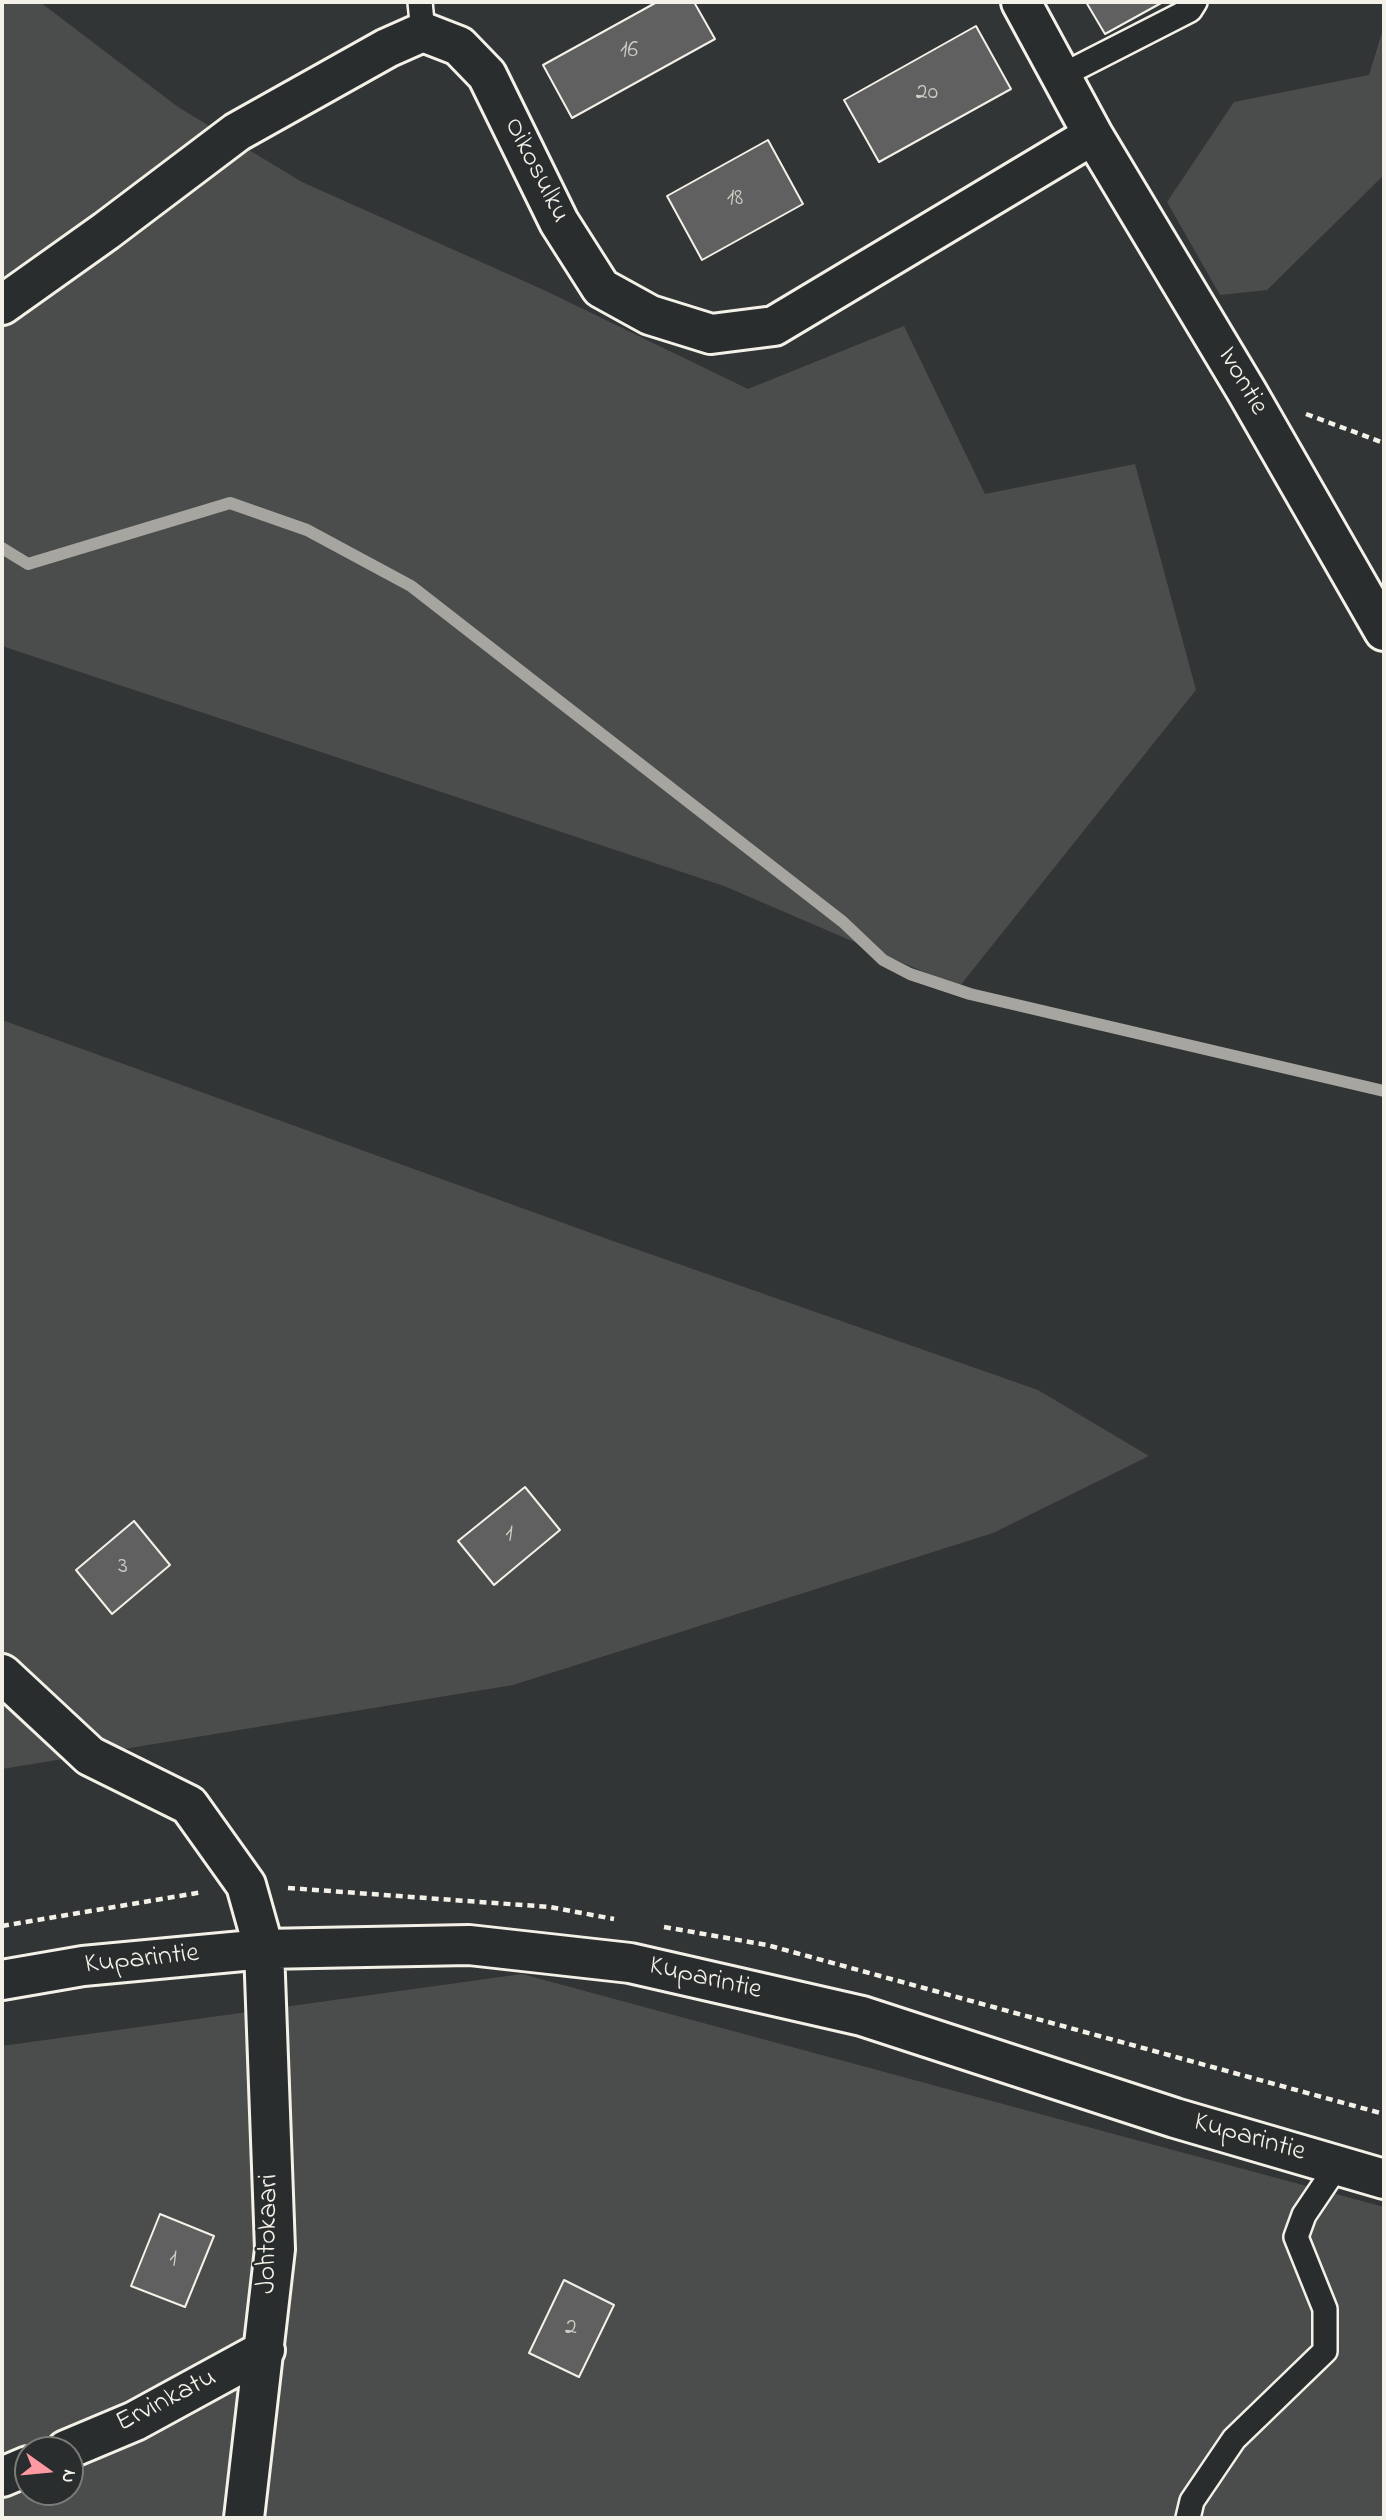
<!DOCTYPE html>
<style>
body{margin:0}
#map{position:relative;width:1386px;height:2520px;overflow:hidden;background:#323535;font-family:"Indie Flower",sans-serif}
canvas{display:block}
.frame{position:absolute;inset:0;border:4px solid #f4f1e8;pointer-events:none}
.north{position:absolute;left:14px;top:2436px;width:70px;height:70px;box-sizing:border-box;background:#2a2d2e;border:2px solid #7b7b78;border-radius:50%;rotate:105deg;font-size:19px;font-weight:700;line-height:28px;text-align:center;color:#f4f1e8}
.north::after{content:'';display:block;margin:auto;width:24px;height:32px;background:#ff9aa2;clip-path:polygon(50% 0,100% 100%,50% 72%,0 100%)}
</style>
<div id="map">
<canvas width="1386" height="2520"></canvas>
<div class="frame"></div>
<div class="north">N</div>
</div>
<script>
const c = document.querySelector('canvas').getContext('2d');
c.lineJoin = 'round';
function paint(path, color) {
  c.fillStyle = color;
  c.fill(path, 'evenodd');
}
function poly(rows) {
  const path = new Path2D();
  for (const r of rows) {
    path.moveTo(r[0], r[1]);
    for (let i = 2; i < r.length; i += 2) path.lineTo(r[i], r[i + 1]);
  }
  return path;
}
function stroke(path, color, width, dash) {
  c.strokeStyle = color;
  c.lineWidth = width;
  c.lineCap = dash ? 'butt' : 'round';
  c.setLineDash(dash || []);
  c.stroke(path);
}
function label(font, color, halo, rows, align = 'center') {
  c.font = font + ' "Indie Flower",sans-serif';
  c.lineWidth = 5;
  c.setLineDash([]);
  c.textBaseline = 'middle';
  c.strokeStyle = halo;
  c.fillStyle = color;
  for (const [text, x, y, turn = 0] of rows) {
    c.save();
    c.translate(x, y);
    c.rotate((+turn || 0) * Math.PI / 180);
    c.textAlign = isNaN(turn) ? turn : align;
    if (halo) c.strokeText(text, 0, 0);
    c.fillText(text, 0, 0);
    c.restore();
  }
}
const green = poly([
 [2,2,40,2,178,107,302,182,546,291,748,389,904,326,985,494,1135,464,1196,690,959,987,724,886,2,646],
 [1384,26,1384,175,1267,290,1220,295,1167,202,1234,102,1369,75],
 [2,1020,613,1241,1038,1390,1149,1456,993,1533,513,1685,2,1769],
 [522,1974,1384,2207,1384,2518,2,2518,2,2046],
 [28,2450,70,2450,70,2492,28,2492]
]);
const stream = poly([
 [2,548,28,564,230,503,307,530,411,586,843,922,883,960,910,974,970,994,1384,1091]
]);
const building = poly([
 [657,2,694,2,715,39,572,118,543,65,657,2],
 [1086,2,1163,2,1105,34,1086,2],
 [976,26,1011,89,879,162,844,100,976,26],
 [768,140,803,204,702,260,667,196,768,140],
 [525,1487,560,1530,494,1585,458,1541,525,1487],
 [134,1521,170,1565,112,1614,76,1570,134,1521],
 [160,2214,214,2236,185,2307,131,2286,160,2214],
 [564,2280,614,2305,579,2377,529,2353,564,2280]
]);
const path = poly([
 [1306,414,1384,443],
 [288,1888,550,1907,614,1919],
 [2,1926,203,1892],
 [664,1927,767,1945,1384,2114]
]);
const lane = poly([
 [420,2,423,32],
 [1061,76,1190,10,1195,2],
 [1188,2518,1192,2501,1234,2439,1325,2351,1325,2309,1296,2237,1304,2215,1337,2166]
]);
const street = poly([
 [1021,2,1093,135,1247,392,1384,631],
 [2,305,106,231,237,132,387,48,423,32,459,46,487,75,559,222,601,288,650,315,711,334,774,326,1093,135],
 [2,1674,90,1756,189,1805,246,1885,264,1949,275,2249,244,2518],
 [2,1980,83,1966,264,1949,469,1945,630,1963,862,2016,1175,2118,1384,2179],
 [66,2450,135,2421,265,2350],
 [2,2477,28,2466]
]);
const numberNames = [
 ["16",629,52],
 ["20",927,94],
 ["18",735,200],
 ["1",509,1536],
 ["3",123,1568],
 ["1",173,2261],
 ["2",571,2329]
];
const streetNames = [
 ["Oikosulku",535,171,63],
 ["Ivontie",1241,382,60],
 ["Kuparintie",142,1961,-6],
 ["Kuparintie",705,1980,13],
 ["Kuparintie",1249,2139,16],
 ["Johtokaari",270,2234,-89],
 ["Ervinkatu",167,2402,-27]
];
paint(green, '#4b4d4c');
stroke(stream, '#a6a5a0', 12);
paint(building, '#5f605f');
stroke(building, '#f4f1e8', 2);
stroke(lane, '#f4f1e8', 28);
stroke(street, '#f4f1e8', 44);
stroke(path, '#f4f1e8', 4.5, [7, 5]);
stroke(lane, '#2a2d2e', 23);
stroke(street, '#2a2d2e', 38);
label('24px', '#cfcdc6', null, numberNames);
label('28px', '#f4f1e8', '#2a2d2e', streetNames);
</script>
